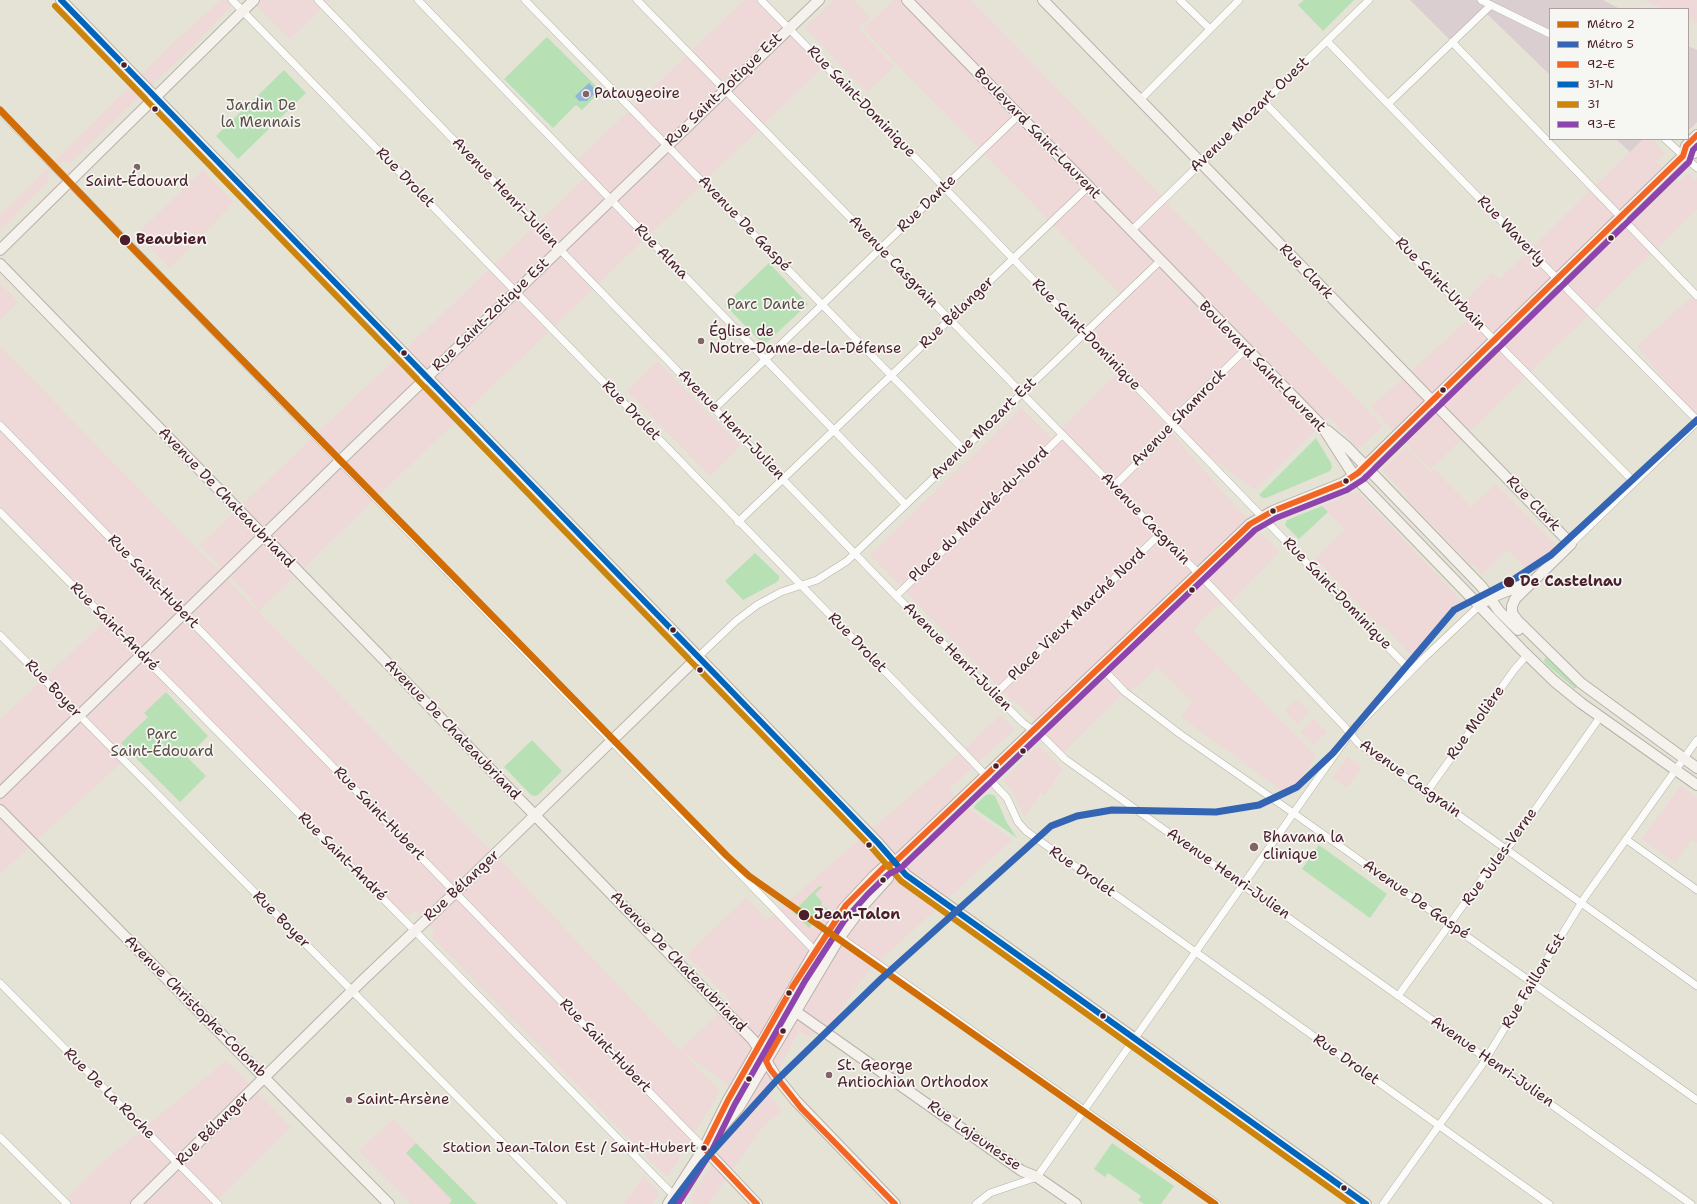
<!DOCTYPE html>
<meta charset="utf-8">
<style>
body{margin:0}
#map{position:relative;width:1697px;height:1204px;overflow:hidden;background:#e5e3d5;font-family:"Shantell Sans",sans-serif}
canvas{display:block}
.legend{position:absolute;left:1549px;top:8px;width:140px;height:132px;box-sizing:border-box;background:#f6f6f2;border:1px solid #b1a0a2;margin:0;padding:5px 7px;list-style:none;font-size:12px;color:#4a1f2b}
.legend li{display:flex;align-items:center;gap:8px;height:20px}
.legend b{width:20px;border:1px solid #b1a0a2}
</style>
<div id="map">
<canvas width="1697" height="1204"></canvas>
<ul class="legend">
<li><b style="height:5px;background:#d06d07"></b>Métro 2</li>
<li><b style="height:5px;background:#3465b4"></b>Métro 5</li>
<li><b style="height:5px;background:#f26522"></b>92-E</li>
<li><b style="height:5px;background:#0065bd"></b>31-N</li>
<li><b style="height:5px;background:#cc840b"></b>31</li>
<li><b style="height:5px;background:#8e44ad"></b>93-E</li>
</ul>
</div>
<script>
const c = document.querySelector('canvas').getContext('2d');
c.lineJoin = 'round';
function paint(path, color) {
  c.fillStyle = color;
  c.fill(path, 'evenodd');
}
function poly(rows) {
  const path = new Path2D();
  for (const r of rows) {
    path.moveTo(r[0], r[1]);
    for (let i = 2; i < r.length; i += 2) path.lineTo(r[i], r[i + 1]);
  }
  return path;
}
function stroke(path, color, width, dash) {
  c.strokeStyle = color;
  c.lineWidth = width;
  c.lineCap = dash ? 'butt' : 'round';
  c.setLineDash(dash || []);
  c.stroke(path);
}
function label(font, color, halo, rows, align = 'center') {
  c.font = font + ' "Shantell Sans",sans-serif';
  c.lineWidth = 3.5;
  c.setLineDash([]);
  c.textBaseline = 'middle';
  c.strokeStyle = halo;
  c.fillStyle = color;
  for (const [text, x, y, turn = 0] of rows) {
    c.save();
    c.translate(x, y);
    c.rotate((+turn || 0) * Math.PI / 180);
    c.textAlign = isNaN(turn) ? turn : align;
    if (halo) c.strokeText(text, 0, 0);
    c.fillText(text, 0, 0);
    c.restore();
  }
}
const built = poly([
 [221,0,237,0,194,45,69,164,65,160,48,174,49,181,0,231,0,215,175,41],
 [251,0,330,0,290,39],
 [744,0,761,0,824,66,259,611,251,599,200,545,587,176,575,163],
 [834,0,854,0,870,17,858,29,894,66,867,92,805,28],
 [894,0,971,0,1383,426,1359,449,1329,417,1255,490,1178,432,1084,333,1122,296,863,29],
 [1643,0,1697,0,1697,23,1688,19,1688,9,1664,9],
 [1643,139,1652,139,1665,154,1656,162,1679,181,1689,173,1695,179,1697,177,1697,209,1431,469,1371,407,1471,317,1460,306,1492,273,1500,279],
 [203,170,234,202,170,268,137,234],
 [0,283,18,302,0,320],
 [1695,294,1697,296,1697,420,1637,346],
 [0,346,502,862,680,1051,731,1001,687,955,746,898,767,920,970,744,1001,715,1014,730,949,789,971,810,1012,840,867,972,833,1021,809,1036,799,1031,781,1064,769,1094,781,1111,759,1131,709,1204,693,1204,689,1199,707,1174,733,1128,748,1116,724,1081,683,1053,720,1091,669,1175,666,1176,431,936,435,931,416,911,410,915,393,909,172,687,145,713,148,717,122,743,123,761,0,874,0,720,106,620,0,513],
 [657,361,741,446,710,476,627,391],
 [1119,372,1235,506,1279,552,1228,605,1218,605,1199,623,1194,631,1316,756,1290,796,1181,717,1192,702,1157,667,1137,687,1125,692,1060,755,1029,713,1005,694,870,555,1021,408,1051,438],
 [1406,446,1431,472,1434,469,1471,507,1496,484,1555,544,1554,549,1528,571,1507,550,1482,575,1477,569,1478,568,1475,565,1473,566,1406,498,1407,496,1382,470],
 [1352,493,1359,493,1459,598,1462,604,1460,611,1414,655,1410,654,1383,626,1381,627,1315,559,1345,530,1322,506],
 [1297,699,1309,712,1297,724,1285,710],
 [1314,719,1327,732,1314,745,1301,732],
 [1038,746,1063,769,1044,796,1041,793,1024,817,1012,790,1003,780],
 [1347,757,1362,767,1347,787,1332,778],
 [1680,786,1697,798,1697,843,1692,840,1675,862,1642,839],
 [226,1061,291,1127,213,1204,61,1204,104,1161],
 [393,1119,477,1204,411,1204,359,1151],
 [644,1176,659,1193,653,1204,624,1204]
]);
const industrial = poly([
 [1410,0,1603,0,1620,9,1550,9,1550,75,1484,11,1452,42],
 [1688,46,1697,50,1697,122,1688,131],
 [1616,139,1643,139,1630,152]
]);
const green = poly([
 [1304,0,1354,0,1323,31,1298,5],
 [547,37,601,91,582,110,576,105,553,128,504,79],
 [284,70,306,93,238,159,216,136],
 [769,263,808,304,764,345,725,305],
 [1316,438,1331,463,1332,467,1330,471,1266,498,1263,498,1259,495],
 [1322,506,1328,512,1299,539,1285,525,1287,520],
 [755,553,779,576,779,579,777,582,743,600,725,581],
 [1546,657,1576,686,1576,688,1574,688,1545,663,1544,660],
 [166,692,208,736,187,757,206,776,180,802,121,743,148,717,144,713],
 [532,740,562,771,538,795,535,796,531,795,504,767],
 [990,794,995,796,1007,823,1017,838,974,808,975,805,986,795],
 [1319,845,1387,894,1370,918,1302,869],
 [821,886,822,887,815,894,822,902,821,905,829,909,826,913,824,912,809,928,793,912,818,887],
 [416,1143,477,1204,449,1204,452,1200,406,1153],
 [1112,1143,1174,1186,1161,1204,1144,1204,1138,1200,1141,1196,1108,1173,1105,1177,1094,1169]
]);
const water = poly([
 [589,83,597,91,587,101,579,101,575,96]
]);
const street = poly([
 [232,0,975,764,1007,798,1018,822,1026,831,1549,1204],
 [318,0,896,596,1023,723,1043,737,1065,759,1691,1204],
 [418,0,905,504],
 [525,0,963,449],
 [637,0,1198,573,1344,726,1358,743,1697,986],
 [761,0,907,149,1411,671],
 [1180,0,1210,29],
 [1481,0,1550,34],
 [1327,41,1569,291,1697,420],
 [1452,42,1697,296],
 [1140,100,1239,0],
 [1264,102,1494,340,1634,482],
 [1388,104,1490,6],
 [0,111,815,951],
 [1665,139,1697,168],
 [1131,231,1369,0],
 [714,409,1019,115],
 [0,425,704,1148],
 [1113,487,1167,433,1179,414,1246,349],
 [0,512,414,930,682,1204],
 [738,522,1088,187],
 [1571,544,1697,422],
 [896,596,1062,435],
 [0,635,563,1204],
 [698,657,736,621,757,605,781,592,817,580,847,561,1160,261],
 [1100,666,1125,692,1180,734,1299,817,1697,1100],
 [994,695,1160,534],
 [1426,793,1514,670,1527,655],
 [1627,840,1697,890],
 [840,937,1217,1204],
 [0,983,218,1204],
 [1398,996,1500,854,1511,844,1600,717],
 [0,1137,67,1204],
 [976,1204,990,1193,1037,1177,1350,733,1423,659,1479,606],
 [1383,1204,1482,1065,1585,897,1697,740]
]);
const secondary = poly([
 [61,0,713,672,878,843,906,875,1366,1204],
 [907,0,1322,426,1354,476,1521,649,1554,681,1581,703,1697,785],
 [1043,0,1571,544,1515,599,1512,606,1512,613,1517,620,1581,683,1697,768],
 [1683,156,1686,146,1697,135],
 [0,250,254,0],
 [0,264,753,1040,775,1075,796,1101,895,1204],
 [1328,431,1346,446,1482,587,1499,611,1518,630],
 [1484,602,1497,595,1530,582],
 [0,793,345,456,819,0],
 [0,810,389,1204],
 [795,1011,1022,1171,1037,1177,1076,1204],
 [704,1148,728,1100,815,951,844,908,874,876,884,867,895,862,1250,524,1273,511,1343,483,1358,473,1683,156,1694,153,1697,150],
 [704,1148,757,1204],
 [136,1204,363,980,460,888,698,657],
 [668,1204,704,1148,739,1107,840,937,862,907,888,878,895,862]
]);
const bus1 = poly([
 [783,1031,766,1061,770,1069,801,1108,895,1204],
 [757,1204,704,1148,728,1100,793,986,846,905,884,867,895,862,1250,524,1273,511,1343,483,1358,473,1683,156,1686,146,1697,135]
]);
const bus2 = poly([
 [61,0,713,672,878,843,906,875,1366,1204]
]);
const bus3 = poly([
 [55,6,707,678,872,848,901,881,1352,1204]
]);
const bus4 = poly([
 [678,1204,711,1152,735,1104,805,981,844,921,868,894,889,874,901,868,1255,530,1276,518,1347,490,1364,479,1689,162,1693,150,1697,146]
]);
const metro1 = poly([
 [0,110,118,233,727,856,749,876,1215,1204]
]);
const metro2 = poly([
 [671,1204,702,1163,776,1081,881,979,1051,826,1077,816,1112,810,1216,812,1259,805,1297,787,1333,753,1454,610,1516,578,1551,555,1697,420]
]);
const markers = [
 [124,65,3.5,"#4a1f2b"],
 [586,94,4,"#806466"],
 [155,109,3.5,"#4a1f2b"],
 [137,167,4,"#806466"],
 [1611,238,3.5,"#4a1f2b"],
 [125,240,6,"#4a1f2b"],
 [701,341,4,"#806466"],
 [404,353,3.5,"#4a1f2b"],
 [1443,390,3.5,"#4a1f2b"],
 [1346,481,3.5,"#4a1f2b"],
 [1273,511,3.5,"#4a1f2b"],
 [1509,582,6,"#4a1f2b"],
 [1192,590,3.5,"#4a1f2b"],
 [673,630,3.5,"#4a1f2b"],
 [700,670,3.5,"#4a1f2b"],
 [1023,751,3.5,"#4a1f2b"],
 [996,766,3.5,"#4a1f2b"],
 [869,845,3.5,"#4a1f2b"],
 [1254,847,5,"#806466"],
 [883,880,3.5,"#4a1f2b"],
 [804,915,6,"#4a1f2b"],
 [789,993,3.5,"#4a1f2b"],
 [1103,1016,3.5,"#4a1f2b"],
 [783,1031,3.5,"#4a1f2b"],
 [829,1075,4,"#806466"],
 [749,1079,3.5,"#4a1f2b"],
 [349,1100,4,"#806466"],
 [704,1148,3.5,"#4a1f2b"],
 [1344,1188,3.5,"#4a1f2b"]
];
const busNames = [
 ["Station Jean-Talon Est / Saint-Hubert",696,1148]
];
const streetNames = [
 ["Rue Saint-Zotique Est",724,90,-44],
 ["Rue Saint-Dominique",861,102,46],
 ["Avenue Mozart Ouest",1250,115,-44],
 ["Boulevard Saint-Laurent",1037,134,46],
 ["Rue Drolet",405,178,46],
 ["Avenue Henri-Julien",505,193,46],
 ["Rue Dante",927,204,-44],
 ["Avenue De Gaspé",744,224,46],
 ["Rue Waverly",1511,231,46],
 ["Rue Alma",661,252,46],
 ["Avenue Casgrain",893,262,46],
 ["Rue Clark",1306,272,46],
 ["Rue Saint-Urbain",1440,284,46],
 ["Rue Bélanger",957,313,-44],
 ["Rue Saint-Zotique Est",491,315,-44],
 ["Rue Saint-Dominique",1086,335,46],
 ["Boulevard Saint-Laurent",1262,367,46],
 ["Rue Drolet",631,411,46],
 ["Avenue Shamrock",1179,418,-46],
 ["Avenue Henri-Julien",731,425,46],
 ["Avenue Mozart Est",984,429,-44],
 ["Avenue De Chateaubriand",226,498,46],
 ["Rue Clark",1533,504,46],
 ["Place du Marché-du-Nord",979,515,-44],
 ["Avenue Casgrain",1145,519,46],
 ["Rue Saint-Hubert",153,582,46],
 ["Rue Saint-Dominique",1337,594,46],
 ["Place Vieux Marché Nord",1077,615,-44],
 ["Rue Saint-André",114,627,45],
 ["Rue Drolet",857,643,46],
 ["Avenue Henri-Julien",957,657,45],
 ["Rue Boyer",53,689,46],
 ["Rue Molière",1476,723,-54],
 ["Avenue De Chateaubriand",452,730,46],
 ["Avenue Casgrain",1410,779,36],
 ["Rue Saint-Hubert",379,814,46],
 ["Rue Saint-André",342,857,45],
 ["Rue Jules-Verne",1500,857,-54],
 ["Rue Drolet",1082,872,35],
 ["Avenue Henri-Julien",1228,874,35],
 ["Rue Bélanger",462,886,-43],
 ["Avenue De Gaspé",1416,900,35],
 ["Rue Boyer",281,920,45],
 ["Avenue De Chateaubriand",678,962,46],
 ["Rue Faillon Est",1534,981,-59],
 ["Avenue Christophe-Colomb",195,1007,45],
 ["Rue Saint-Hubert",605,1046,46],
 ["Rue Drolet",1346,1060,35],
 ["Avenue Henri-Julien",1492,1062,35],
 ["Rue De La Roche",109,1094,45],
 ["Rue Bélanger",213,1129,-45],
 ["Rue Lajeunesse",974,1136,35]
];
const poiNames = [
 ["Pataugeoire",594,94],
 ["Saint-Édouard",137,182,"center"],
 ["Église de",709,332],
 ["Notre-Dame-de-la-Défense",709,349],
 ["Bhavana la",1263,838],
 ["clinique",1263,855],
 ["St. George",837,1066],
 ["Antiochian Orthodox",837,1083],
 ["Saint-Arsène",357,1100]
];
const parkNames = [
 ["Jardin De",261,106],
 ["la Mennais",261,123],
 ["Parc Dante",766,305],
 ["Parc",162,735],
 ["Saint-Édouard",162,752]
];
const stopNames = [
 ["Beaubien",136,240],
 ["De Castelnau",1520,582],
 ["Jean-Talon",814,915]
];
paint(built, '#eed8d8');
paint(industrial, '#daced0');
paint(green, '#b8e0b5');
paint(water, '#91b6d8');
stroke(street, '#b7b2aa', 8);
stroke(secondary, '#b7b2aa', 12);
stroke(street, '#fbfbf9', 7);
stroke(secondary, '#f5f2ee', 10);
stroke(bus1, '#f26522', 6);
stroke(bus2, '#0065bd', 6);
stroke(bus3, '#cc840b', 6);
stroke(bus4, '#8e44ad', 6);
stroke(metro1, '#d06d07', 7);
stroke(metro2, '#3465b4', 7);
for (const [x, y, r, color] of markers) {
  const dot = new Path2D();
  dot.arc(x, y, r, 0, 2 * Math.PI);
  c.fillStyle = color;
  c.fill(dot);
  stroke(dot, '#f6f6f2', 1.5);
}
label('14px', '#4a1f2b', '#f6f6f2', busNames, 'right');
label('15px', '#4a1f2b', '#f6f6f2', streetNames);
label('15px', '#4a1f2b', '#f6f6f2', poiNames, 'left');
label('15px', '#5c4f47', '#f6f6f2', parkNames);
label('bold 15px', '#4a1f2b', '#f6f6f2', stopNames, 'left');
</script>
